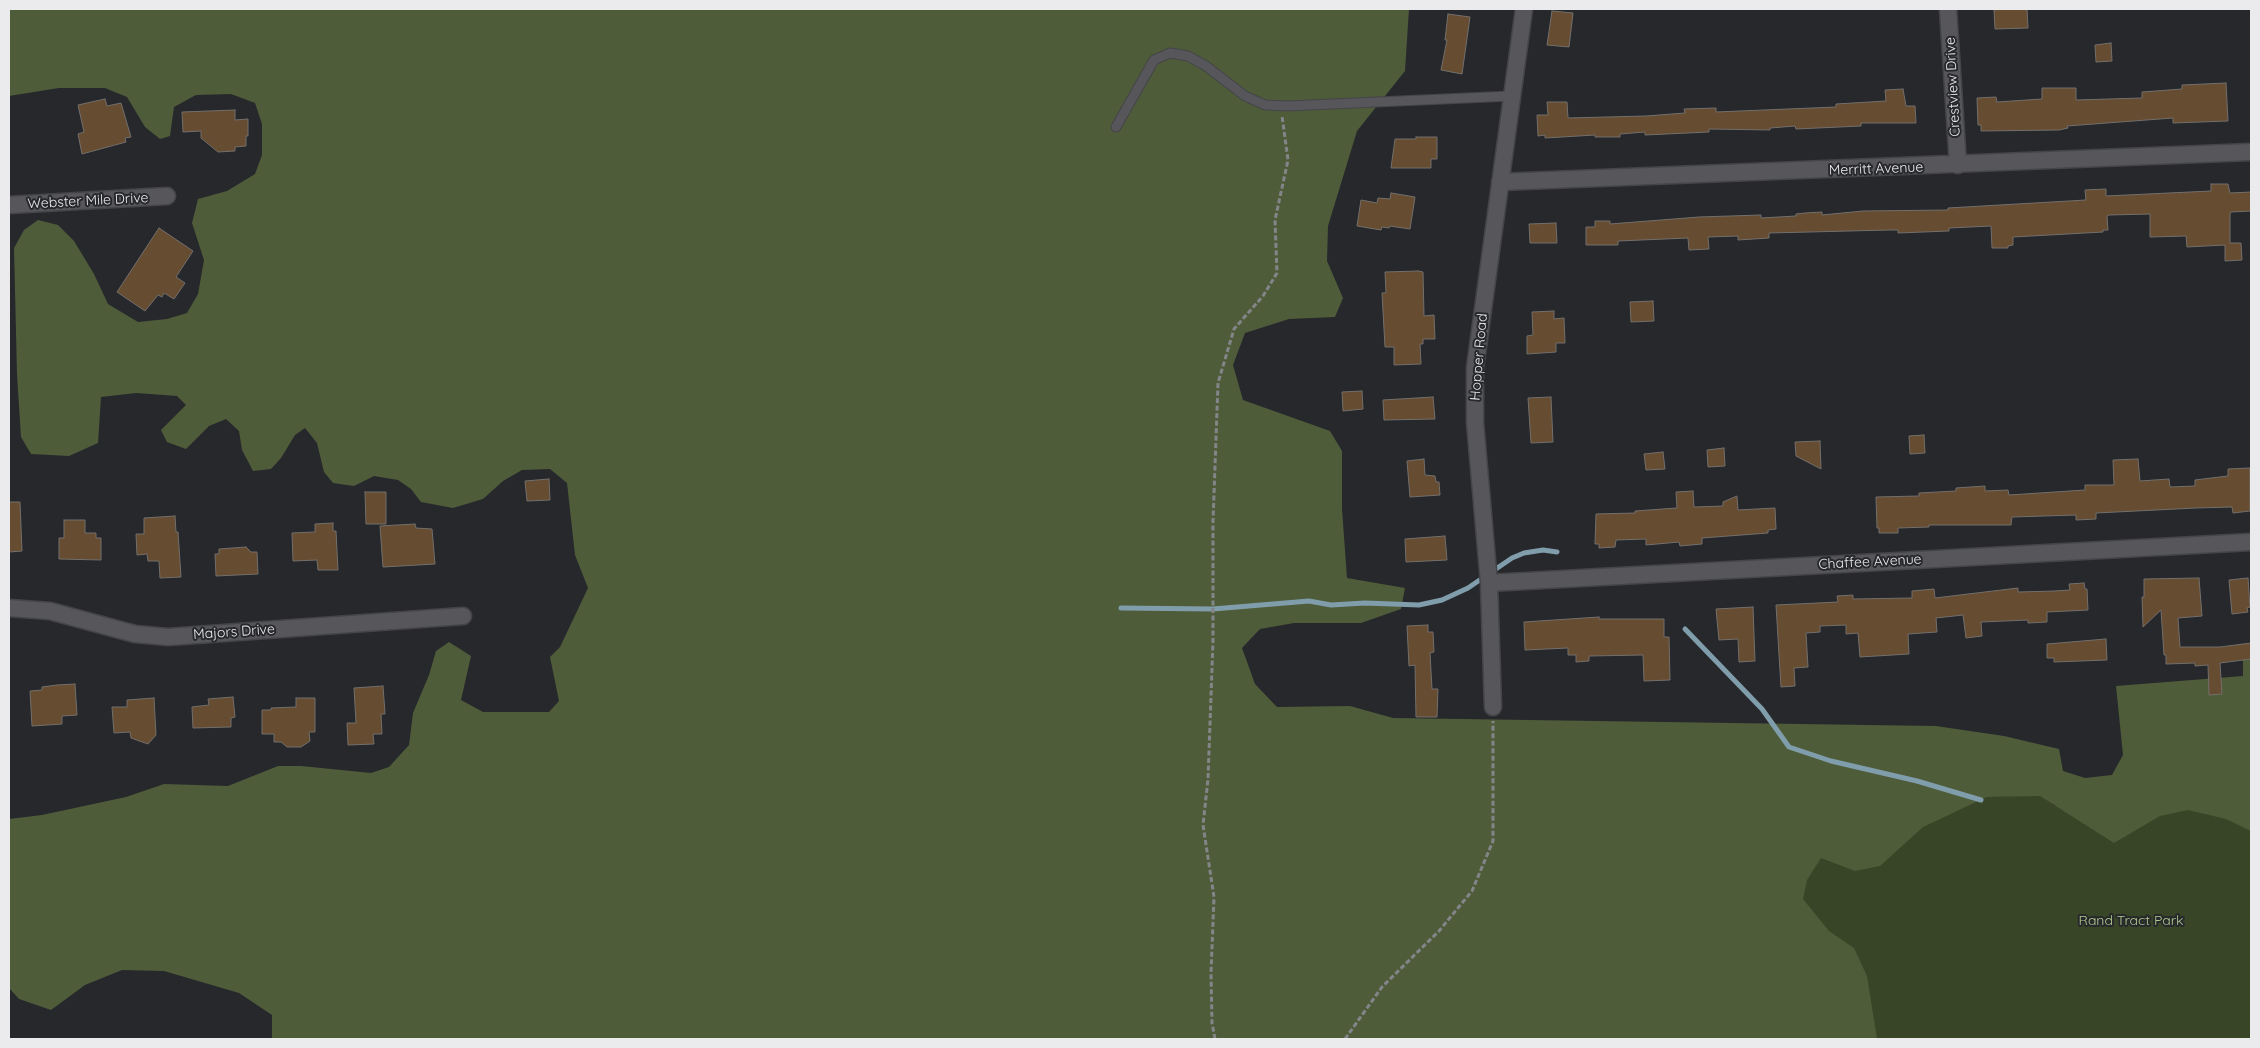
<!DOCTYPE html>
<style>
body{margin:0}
#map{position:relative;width:2260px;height:1048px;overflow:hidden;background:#27282c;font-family:Quicksand,sans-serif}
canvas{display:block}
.frame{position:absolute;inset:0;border:10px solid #ebebee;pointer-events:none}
</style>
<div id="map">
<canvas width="2260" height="1048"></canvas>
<div class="frame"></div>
</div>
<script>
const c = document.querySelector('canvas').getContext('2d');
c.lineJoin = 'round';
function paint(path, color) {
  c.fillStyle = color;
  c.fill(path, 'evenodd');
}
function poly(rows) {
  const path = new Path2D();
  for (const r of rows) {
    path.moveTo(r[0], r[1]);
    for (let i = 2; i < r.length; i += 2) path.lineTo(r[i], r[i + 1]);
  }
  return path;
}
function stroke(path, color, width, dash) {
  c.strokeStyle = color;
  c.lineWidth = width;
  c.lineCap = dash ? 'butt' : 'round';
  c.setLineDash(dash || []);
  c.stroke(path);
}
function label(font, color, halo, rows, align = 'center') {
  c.font = font + ' Quicksand,sans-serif';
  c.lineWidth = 4;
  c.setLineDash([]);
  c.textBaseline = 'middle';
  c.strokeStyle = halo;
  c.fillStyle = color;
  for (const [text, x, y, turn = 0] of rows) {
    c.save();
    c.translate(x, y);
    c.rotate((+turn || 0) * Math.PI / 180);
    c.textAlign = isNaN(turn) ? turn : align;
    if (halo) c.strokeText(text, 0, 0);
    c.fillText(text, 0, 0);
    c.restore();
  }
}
const green = poly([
 [2040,795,2055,806,2251,798,2251,1039,948,1039,1961,809,1987,797]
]);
const forest = poly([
 [9,9,1409,9,1405,71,1357,131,1328,226,1327,261,1343,298,1335,317,1289,319,1245,333,1233,365,1243,400,1330,431,1342,451,1342,509,1347,578,1405,588,1401,609,1361,623,1294,623,1260,629,1242,648,1255,684,1277,707,1350,706,1393,718,1936,726,2004,736,2059,749,2063,771,2085,778,2112,775,2123,755,2116,686,2243,676,2243,657,2251,650,2251,831,2226,819,2188,810,2160,816,2114,843,2040,796,1987,797,1923,827,1880,866,1855,871,1821,858,1807,880,1803,899,1829,931,1854,948,1867,976,1877,1039,272,1039,272,1015,239,993,164,971,122,970,85,985,51,1010,19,999,9,988,9,819,42,815,126,797,164,784,228,786,278,766,301,766,371,773,389,767,409,745,413,713,429,675,436,651,449,642,471,656,461,700,483,712,549,712,559,701,550,657,560,647,588,588,575,555,567,483,550,469,522,470,503,481,483,499,453,508,421,502,411,489,398,480,374,476,354,486,333,483,324,472,317,443,305,428,295,435,281,458,271,469,253,471,242,450,239,431,226,419,209,426,186,449,167,442,161,430,186,405,177,396,136,393,101,397,98,443,69,456,31,454,21,437,17,374,14,248,24,230,38,220,58,225,74,241,94,274,108,304,138,322,167,319,187,313,198,294,204,260,192,223,198,199,227,191,255,174,262,155,262,124,255,103,231,94,196,95,174,107,170,136,160,139,145,127,127,97,105,88,59,88,9,96]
]);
const stream = poly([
 [1121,608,1213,609,1309,601,1331,605,1365,603,1419,605,1442,600,1468,588,1512,558,1524,553,1543,550,1557,552],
 [1685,629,1762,709,1789,747,1831,761,1917,781,1981,800]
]);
const building = poly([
 [2003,9,2027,9,2028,28,1995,29,1994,10,2003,9],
 [1552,11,1573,13,1569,47,1547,45,1552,11],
 [1448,14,1470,17,1462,74,1441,70,1447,40,1445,40,1448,14],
 [2111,43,2112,61,2096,62,2095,45,2111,43],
 [2226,83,2228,121,2173,123,2173,118,2067,126,2068,128,2059,130,1981,131,1981,125,1978,125,1977,98,1996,97,1997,102,2042,99,2042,88,2076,88,2076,100,2142,98,2142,92,2182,89,2182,85,2226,83],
 [1903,89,1906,106,1915,106,1916,123,1861,123,1861,126,1796,129,1795,126,1770,128,1770,130,1709,129,1709,132,1645,135,1645,132,1620,134,1620,137,1595,137,1595,135,1545,138,1545,135,1538,136,1537,115,1548,115,1547,102,1567,102,1568,118,1646,116,1685,113,1684,109,1716,108,1716,112,1836,107,1836,104,1886,101,1885,90,1903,89],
 [105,99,107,106,121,103,131,137,125,138,126,142,82,154,78,134,84,132,78,105,105,99],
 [235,110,235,120,248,119,248,136,246,136,246,146,235,147,235,151,218,152,201,138,201,131,183,132,182,112,235,110],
 [1416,137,1437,137,1437,159,1431,159,1431,168,1391,168,1395,139,1416,139,1416,137],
 [2211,184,2228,184,2230,193,2251,192,2251,211,2231,212,2230,214,2230,243,2241,243,2242,260,2225,261,2225,245,2187,247,2186,236,2150,237,2150,214,2109,215,2107,216,2108,230,2103,230,2103,232,2013,237,2013,245,2008,246,2008,248,1992,248,1991,226,1949,228,1949,231,1898,233,1898,230,1889,230,1769,233,1769,238,1738,240,1738,236,1708,237,1709,249,1689,250,1688,238,1618,241,1618,245,1586,245,1586,227,1595,227,1595,221,1610,221,1610,224,1699,217,1761,215,1761,218,1796,216,1796,214,1805,213,1822,212,1822,215,1863,211,1948,210,1948,208,2086,200,2085,190,2106,189,2106,196,2211,191,2211,184],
 [1391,193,1415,197,1410,229,1390,226,1389,228,1382,227,1381,230,1357,226,1361,200,1377,203,1378,198,1390,199,1391,193],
 [1556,223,1557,243,1530,243,1529,224,1556,223],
 [159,228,193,251,176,277,185,283,174,299,164,293,162,297,158,295,145,311,117,292,159,228],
 [1418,271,1423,272,1424,316,1434,315,1435,339,1423,339,1423,344,1420,344,1421,364,1394,365,1394,347,1385,347,1382,293,1386,293,1385,272,1418,271],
 [1653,301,1654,321,1631,322,1630,302,1653,301],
 [1554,311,1554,319,1564,318,1565,343,1556,343,1556,352,1527,354,1527,336,1533,335,1532,312,1554,311],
 [1362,391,1363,409,1343,411,1342,392,1362,391],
 [1433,397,1435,419,1384,420,1383,400,1433,397],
 [1551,397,1553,442,1531,443,1528,398,1551,397],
 [1924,435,1925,453,1910,454,1909,436,1924,435],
 [1820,441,1821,469,1796,456,1795,442,1820,441],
 [1724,448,1725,466,1708,467,1707,450,1724,448],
 [1663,452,1665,469,1646,470,1644,454,1663,452],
 [1424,459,1425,475,1435,476,1436,482,1439,482,1440,495,1410,497,1407,461,1424,459],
 [2138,459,2140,481,2169,479,2170,487,2195,486,2195,480,2228,476,2228,469,2250,468,2250,511,2233,513,2232,507,2196,508,2096,513,2096,519,2076,520,2076,515,2012,517,2011,525,1929,525,1929,527,1898,528,1898,533,1879,533,1879,528,1877,528,1876,497,1919,496,1919,493,1956,491,1956,488,1985,486,1985,491,2008,490,2009,495,2085,490,2085,485,2114,485,2113,460,2138,459],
 [549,479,550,500,527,501,525,481,549,479],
 [1693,491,1694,507,1723,506,1723,502,1737,496,1738,510,1775,508,1776,529,1768,530,1768,533,1702,538,1702,544,1680,546,1679,542,1646,545,1646,539,1616,540,1615,547,1599,548,1599,544,1595,544,1596,514,1635,513,1635,511,1677,508,1676,492,1693,491],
 [365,492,386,492,386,524,366,524,365,492],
 [9,502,20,502,22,551,9,552,9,502],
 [175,516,176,532,178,532,181,577,160,578,159,561,148,561,147,554,137,555,136,534,144,534,144,518,175,516],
 [64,520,85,520,85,533,96,533,96,538,101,538,101,560,59,559,59,538,64,538,64,520],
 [333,523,333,531,336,531,338,570,318,570,317,560,293,561,292,533,315,532,315,524,333,523],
 [415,524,416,528,432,529,435,564,383,567,380,526,415,524],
 [1445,536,1447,560,1406,562,1405,539,1445,536],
 [246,547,251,552,257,552,258,574,216,576,215,554,219,554,219,549,246,547],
 [2199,578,2202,616,2178,618,2180,647,2220,647,2251,643,2251,659,2220,663,2222,694,2209,695,2208,665,2195,666,2195,663,2166,664,2166,655,2164,655,2161,610,2143,627,2142,597,2144,597,2144,579,2199,578],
 [2248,578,2250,607,2247,608,2248,612,2232,614,2229,580,2248,578],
 [2084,583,2085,589,2087,589,2088,610,2047,612,2047,622,2028,623,2028,620,1981,622,1982,636,1966,638,1963,615,1936,618,1937,632,1908,634,1909,654,1860,657,1858,633,1846,634,1846,625,1820,626,1820,632,1806,633,1808,667,1794,668,1795,686,1781,687,1776,605,1838,602,1837,596,1853,595,1853,599,1912,598,1912,591,1934,589,1935,598,2018,588,2018,592,2055,591,2070,590,2069,584,2084,583],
 [1753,607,1755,661,1739,662,1738,639,1719,640,1716,609,1753,607],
 [1599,617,1599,619,1664,619,1664,637,1669,637,1670,680,1644,681,1643,655,1589,656,1589,661,1576,662,1576,655,1568,655,1568,648,1525,650,1524,622,1599,617],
 [1428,625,1428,632,1433,632,1434,652,1430,653,1432,689,1438,689,1437,717,1416,717,1415,665,1409,666,1407,626,1428,625],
 [2106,639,2107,660,2054,662,2054,658,2047,658,2047,644,2106,639],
 [75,684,77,715,62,716,62,724,32,726,30,691,42,690,42,687,57,685,75,684],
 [383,686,385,714,381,714,382,734,373,734,374,744,348,745,347,723,356,723,354,688,383,686],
 [233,697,235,717,231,718,231,727,193,728,192,707,209,705,208,699,233,697],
 [154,698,156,735,148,744,131,738,130,732,114,733,112,707,127,707,127,700,154,698],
 [296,698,315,698,315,732,309,732,310,741,301,747,287,747,281,742,274,742,274,734,262,734,262,710,271,710,271,708,296,707,296,698]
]);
const path = poly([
 [1215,1039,1212,1023,1211,973,1214,897,1203,825,1208,779,1213,641,1213,522,1218,383,1234,329,1263,296,1277,273,1275,220,1288,160,1282,116],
 [1345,1039,1382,987,1439,931,1472,891,1493,841,1493,721]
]);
const service = poly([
 [1116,127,1154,60,1170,53,1188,56,1206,66,1245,96,1265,105,1288,106,1511,96]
]);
const minor = poly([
 [1948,9,1958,165],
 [1500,182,2251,152],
 [9,205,167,196],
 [1489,583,2251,542],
 [9,608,50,611,135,634,168,637,463,616],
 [1493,707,1489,583,1475,422,1475,368,1524,9]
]);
const streetNames = [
 ["Crestview Drive",1953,87,-93],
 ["Merritt Avenue",1876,169,-2],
 ["Webster Mile Drive",88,201,-3],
 ["Hopper Road",1479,357,-85],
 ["Chaffee Avenue",1870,562,-3],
 ["Majors Drive",234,632,-4]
];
const parkNames = [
 ["Rand Tract Park",2131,921]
];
paint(green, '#394527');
paint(forest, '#4e5c3a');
stroke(stream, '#809dab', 5);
paint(building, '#664c30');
stroke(building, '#736f6c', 1);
stroke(service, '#454548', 11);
stroke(minor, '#454548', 19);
stroke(path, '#848588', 3, [5, 2.5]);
stroke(service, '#56565b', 9);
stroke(minor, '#56565b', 16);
label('14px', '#ebebee', '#27282c', streetNames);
label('14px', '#b0c98e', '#27282c', parkNames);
</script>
